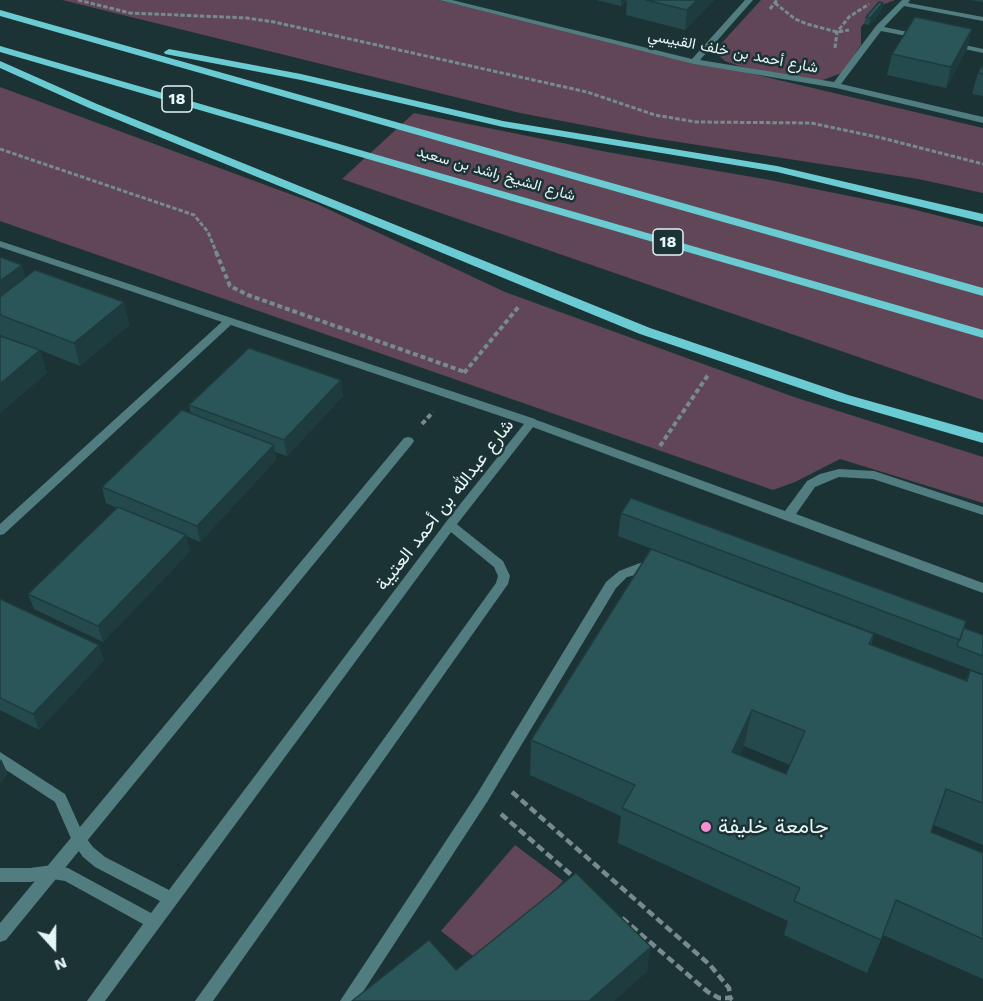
<!DOCTYPE html>
<meta charset="utf-8">
<style>
body{margin:0}
#map{position:relative;width:983px;height:1001px;overflow:hidden;background:#1c3335;font-family:"Work Sans",sans-serif}
canvas{display:block}
.north{position:absolute;left:24px;top:917px;width:60px;height:60px;-webkit-text-stroke:4px #1c3335;paint-order:stroke;rotate:159deg;font-size:16px;font-weight:700;line-height:24px;text-align:center;color:#e6f5f6}
.north::after{content:'';display:block;margin:auto;width:21px;height:27px;background:#e6f5f6;clip-path:polygon(50% 0,100% 100%,50% 72%,0 100%)}
</style>
<div id="map">
<canvas width="983" height="1001"></canvas>
<div class="north">N</div>
</div>
<script>
const c = document.querySelector('canvas').getContext('2d');
c.lineJoin = 'round';
function paint(path, color) {
  c.fillStyle = color;
  c.fill(path, 'evenodd');
}
function poly(rows) {
  const path = new Path2D();
  for (const r of rows) {
    path.moveTo(r[0], r[1]);
    for (let i = 2; i < r.length; i += 2) path.lineTo(r[i], r[i + 1]);
  }
  return path;
}
function stroke(path, color, width, dash) {
  c.strokeStyle = color;
  c.lineWidth = width;
  c.lineCap = dash ? 'butt' : 'round';
  c.setLineDash(dash || []);
  c.stroke(path);
}
function label(font, color, halo, rows, align = 'center') {
  c.font = font + ' "Work Sans",Vazirmatn,sans-serif';
  c.lineWidth = 5;
  c.setLineDash([]);
  c.textBaseline = 'middle';
  c.strokeStyle = halo;
  c.fillStyle = color;
  for (const [text, x, y, turn = 0] of rows) {
    c.save();
    c.translate(x, y);
    c.rotate((+turn || 0) * Math.PI / 180);
    c.textAlign = isNaN(turn) ? turn : align;
    if (halo) c.strokeText(text, 0, 0);
    c.fillText(text, 0, 0);
    c.restore();
  }
}
const green = poly([
 [62,0,438,0,983,128,983,193,918,179,646,137,520,113],
 [761,0,895,0,877,7,861,27,861,45,842,73,820,81,807,81,739,66,725,61,718,55,718,47],
 [0,87,317,204,505,292,794,397,983,457,983,503,840,459,795,482,773,490,0,221],
 [414,113,607,152,770,180,904,207,983,227,983,400,342,179],
 [515,845,563,881,482,963,441,931]
]);
const pathFar2 = poly([
 [78,0,130,13,247,18,274,22,587,92,655,115,696,122,811,123,882,138,983,164],
 [775,3,795,19,807,24,837,32,849,30],
 [770,9,777,0],
 [835,48,837,32,849,17,869,4],
 [0,149,194,215,208,232,217,254]
]);
const pathFar1 = poly([
 [216,252,230,286,248,295,465,372],
 [464,373,520,305],
 [422,424,433,412],
 [660,446,708,375]
]);
const path = poly([
 [512,792,710,965,729,988,730,998],
 [501,814,575,878],
 [622,918,708,992,719,998,730,998,734,1001]
]);
const service = poly([
 [229,318,233,319,234,321,233,323,4,534,0,535,0,524,225,319,229,318],
 [531,418,785,511,807,481,820,474,839,469,874,471,983,507,983,515,873,479,839,477,815,487,796,514,983,583,983,593,527,425,525,422,531,418],
 [408,437,412,438,414,441,412,444,6,940,0,942,0,923,404,438,408,437],
 [450,521,454,522,503,561,510,576,508,584,213,1001,195,1001,496,583,498,576,494,567,446,528,444,525,450,521],
 [652,562,656,564,658,567,656,570,627,577,616,588,487,802,357,1001,340,1001,477,794,606,582,619,571,640,563,652,562]
]);
const minor = poly([
 [439,0,452,0,692,59,745,0,753,0,700,60,834,82,876,26,902,0,910,0,908,3,983,17,983,21,904,6,884,27,922,35,922,39,881,31,841,84,983,117,983,123,836,88,694,64,439,0],
 [951,42,983,49,983,53,951,46,951,42],
 [0,241,535,419,537,422,454,528,105,1001,87,1001,143,924,65,881,53,879,30,882,0,882,0,868,30,868,53,865,68,868,151,913,160,901,95,867,83,857,73,843,55,802,0,766,0,752,65,794,83,834,93,847,105,857,169,890,446,522,524,424,0,247,0,241]
]);
const primary = poly([
 [0,10,983,288,983,296,0,16,0,10],
 [0,46,983,330,983,338,0,52,0,46],
 [169,49,301,74,503,121,777,166,983,214,983,222,777,172,503,127,301,80,165,54,164,52,169,49],
 [0,61,97,104,650,328,848,395,983,433,983,443,838,401,640,334,89,108,0,68,0,61]
]);
const wall = poly([
 [596,0,714,0,685,30,626,15,627,0,621,6],
 [971,0,983,0,983,2],
 [882,10,869,25,864,24,866,17],
 [967,49,946,88,887,75,892,54],
 [983,64,983,96,972,94,978,73],
 [0,257,22,265,25,278,124,302,129,325,80,366,40,350,47,373,0,413,0,336,32,347,0,335],
 [341,380,343,396,287,456,275,452,276,460,200,542,186,536,190,551,103,642,34,609,28,594,117,508,106,503,102,487,191,414,189,405],
 [621,513,983,635,983,674,618,536],
 [0,599,104,660,39,730,0,710],
 [874,634,871,645,966,681,970,670,983,675,983,845,934,825,931,832,983,853,983,852,983,979,883,935,867,973,784,935,788,921,618,843,621,816,530,775,531,740],
 [744,746,790,765,786,774,739,755]
]);
const shadedWall = poly([
 [621,0,627,0,621,6],
 [697,0,714,0,685,30,687,10],
 [883,3,882,10,869,25,870,18],
 [972,29,967,49,946,88,951,67],
 [22,265,28,287,0,309,0,281],
 [124,302,129,325,80,366,74,343],
 [40,350,47,373,0,413,0,384],
 [341,380,343,396,287,456,284,440],
 [274,445,276,460,200,542,197,526],
 [186,535,190,551,103,642,98,626],
 [99,645,104,660,39,730,33,714],
 [752,710,744,746,724,787,732,752],
 [1,759,8,774,0,783,0,761],
 [651,947,647,972,614,1001,589,1001]
]);
const building = poly([
 [646,0,697,0,687,10,646,0],
 [879,2,883,3,870,18,866,17,879,2],
 [915,17,972,29,951,67,892,54,915,17],
 [983,64,983,74,978,73,983,64],
 [0,257,22,265,0,281,0,257],
 [35,270,124,302,74,343,0,315,0,297,35,270],
 [0,336,40,350,0,384,0,336],
 [249,348,341,380,284,440,189,405,249,348],
 [182,410,274,445,197,526,102,487,182,410],
 [631,498,966,621,960,640,621,513,631,498],
 [118,507,186,535,98,626,28,594,118,507],
 [651,549,874,634,869,644,967,681,970,670,983,675,983,803,946,789,931,832,983,853,983,939,896,900,881,940,794,901,800,888,622,808,635,785,531,740,651,549],
 [752,710,805,731,786,774,732,752,752,710],
 [0,599,99,645,33,714,0,698,0,599],
 [964,628,983,635,983,656,957,646,964,628],
 [576,873,651,947,589,1001,352,1001,429,940,456,970,576,873]
]);
const markers = [
 [706,827,6,"#f591d3"]
];
const farStreetnames = [
 ["شارع أحمد بن خلف القبيسي",733,52,11],
 ["شارع الشيخ راشد بن سعيد",496,174,16]
];
const shields = [
 [177,99,30],
 [668,242,30]
];
const shieldNames = [
 ["18",177,99],
 ["18",668,242]
];
const streetNames = [
 ["شارع عبدالله بن أحمد العتيبة",445,505,-52]
];
const nearPoinames = [
 ["جامعة خليفة",718,827]
];
paint(green, '#604656');
stroke(pathFar2, '#778a8c', 3, [4.5, 2]);
stroke(pathFar1, '#778a8c', 4, [5, 3]);
stroke(path, '#778a8c', 4.5, [8, 4]);
paint(service, '#517d80');
paint(minor, '#517d80');
paint(primary, '#6acbd2');
paint(wall, '#254a4d');
paint(shadedWall, '#1e3c3e');
paint(building, '#2b5659');
stroke(building, '#1e3c3e', 1.5);
for (const [x, y, r, color] of markers) {
  const dot = new Path2D();
  dot.arc(x, y, r, 0, 2 * Math.PI);
  c.fillStyle = color;
  c.fill(dot);
  stroke(dot, '#1c3335', 2);
}
label('15px', '#e6f5f6', '#1c3335', farStreetnames);
for (const [x, y, w] of shields) {
  const box = new Path2D();
  box.roundRect(x - w / 2, y - 13, w, 26, 4.5);
  c.fillStyle = '#1c3335';
  c.fill(box);
  stroke(box, '#e6f5f6', 1.5);
}
label('bold 16px', '#e6f5f6', null, shieldNames);
label('18px', '#e6f5f6', '#1c3335', streetNames);
label('21px', '#e6f5f6', '#1c3335', nearPoinames, 'left');
</script>
